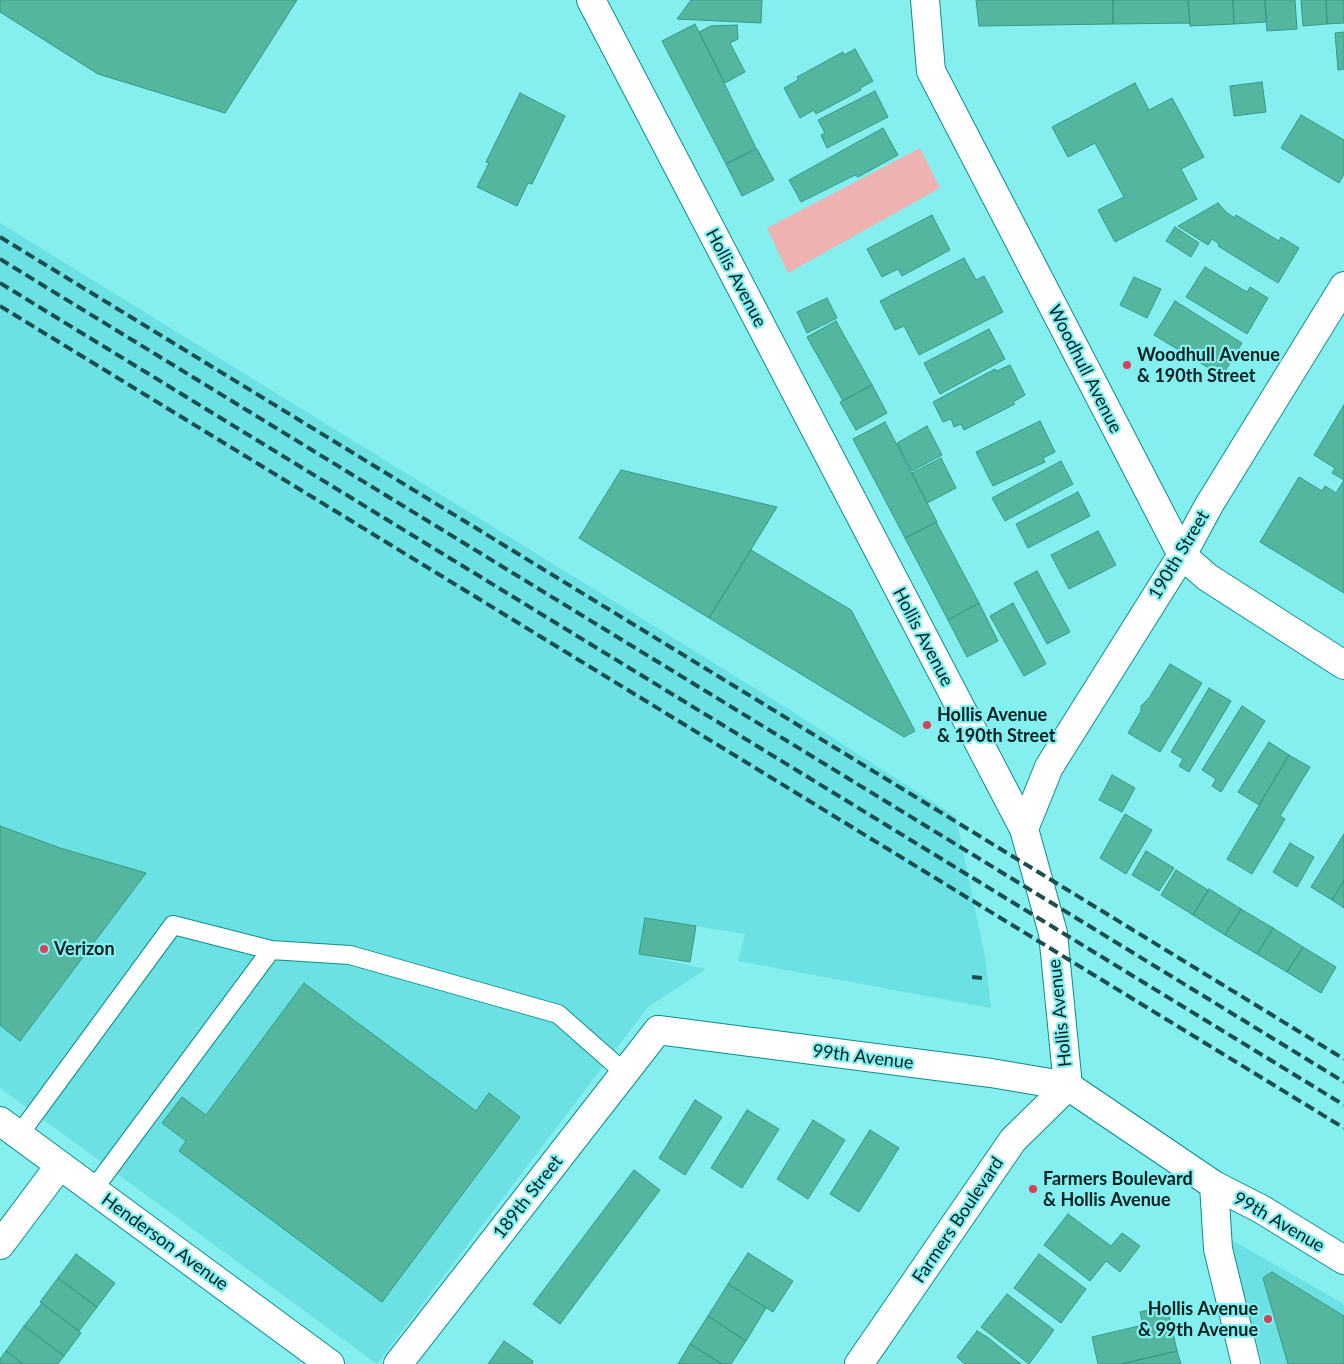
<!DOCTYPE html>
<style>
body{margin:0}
canvas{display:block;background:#85eeef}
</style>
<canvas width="1344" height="1364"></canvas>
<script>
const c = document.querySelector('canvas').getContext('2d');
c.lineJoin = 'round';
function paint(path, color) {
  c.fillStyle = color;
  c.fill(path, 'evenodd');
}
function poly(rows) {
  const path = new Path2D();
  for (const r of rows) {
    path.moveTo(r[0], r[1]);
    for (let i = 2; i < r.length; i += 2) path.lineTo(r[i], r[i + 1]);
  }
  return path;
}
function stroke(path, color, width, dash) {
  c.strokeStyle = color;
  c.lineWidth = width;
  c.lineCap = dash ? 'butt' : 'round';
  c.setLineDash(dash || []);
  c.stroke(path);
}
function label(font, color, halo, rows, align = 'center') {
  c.font = font + ' Lato,sans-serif';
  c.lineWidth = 4.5;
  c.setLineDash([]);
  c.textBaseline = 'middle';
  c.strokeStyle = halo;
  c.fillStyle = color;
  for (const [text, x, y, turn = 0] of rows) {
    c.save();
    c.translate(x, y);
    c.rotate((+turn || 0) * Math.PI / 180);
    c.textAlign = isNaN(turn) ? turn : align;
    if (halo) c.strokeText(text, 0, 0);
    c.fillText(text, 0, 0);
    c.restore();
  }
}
const built = poly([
 [0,223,782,705,956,817,985,957,991,1008,738,961,745,934,646,918,639,954,706,969,648,1007,377,1364,0,1088],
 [1228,1238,1344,1304,1344,1364,1263,1364]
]);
const green = poly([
 [920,148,940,188,788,273,767,228]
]);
const building = poly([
 [0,0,297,0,225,113,98,74,0,12,0,0],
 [691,0,762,0,761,23,677,19,691,0],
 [976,0,1113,0,1113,24,979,26,976,0],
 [1113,0,1188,0,1190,23,1113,24,1113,0],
 [1188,0,1233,0,1234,24,1190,26,1188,0],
 [1233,0,1265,0,1266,22,1234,24,1233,0],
 [1265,0,1295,0,1297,29,1267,31,1265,0],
 [1301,0,1326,0,1327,24,1303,26,1301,0],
 [1326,0,1344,0,1344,23,1327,24,1326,0],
 [695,24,756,148,726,164,662,41,695,24],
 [737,25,738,39,730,43,745,72,725,83,699,32,711,26,737,25],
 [1344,32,1344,69,1338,70,1335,33,1344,32],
 [855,49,873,81,860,88,861,90,816,114,814,110,800,118,784,88,798,80,797,77,843,52,844,55,855,49],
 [1262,82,1266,112,1234,116,1230,86,1262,82],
 [1135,83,1149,110,1172,98,1204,157,1181,169,1197,199,1115,242,1098,210,1124,197,1095,143,1068,157,1052,127,1135,83],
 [875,91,888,117,827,148,821,135,825,133,818,120,875,91],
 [520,93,565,116,532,184,528,183,517,206,477,187,489,163,486,162,520,93],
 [1301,115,1344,140,1344,174,1339,183,1281,148,1301,115],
 [883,128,898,155,858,177,855,175,801,202,789,180,883,128],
 [757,149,774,180,742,196,726,164,757,149],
 [1218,203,1227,213,1235,218,1236,215,1279,241,1281,237,1299,248,1278,283,1218,246,1219,244,1212,239,1208,245,1178,226,1218,203],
 [932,215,950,250,902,276,898,269,882,277,867,249,932,215],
 [1175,227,1199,243,1191,257,1166,241,1175,227],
 [964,258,976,280,984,276,1003,312,919,355,904,326,895,330,880,301,964,258],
 [1205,267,1247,292,1250,287,1268,298,1247,334,1186,297,1205,267],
 [1134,277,1161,289,1147,318,1120,305,1134,277],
 [827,298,837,318,807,333,797,312,827,298],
 [1175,301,1242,343,1222,376,1154,335,1175,301],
 [836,321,872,385,843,401,807,337,836,321],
 [989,329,1005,359,940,394,924,363,989,329],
 [1010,365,1025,395,1013,402,1015,404,964,430,961,424,954,427,951,419,943,422,933,402,995,369,997,371,1010,365],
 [872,385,887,413,856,430,840,402,872,385],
 [1344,405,1344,593,1260,542,1299,477,1322,491,1325,486,1336,493,1344,480,1332,473,1335,468,1314,455,1344,405],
 [1040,421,1055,452,1043,458,1045,462,993,486,976,452,1040,421],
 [885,422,937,522,905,538,853,439,885,422],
 [927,426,942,455,912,471,897,443,927,426],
 [941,458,956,488,927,503,912,473,941,458],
 [1061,461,1073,484,1005,521,992,498,1061,461],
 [621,470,777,507,709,618,579,538,621,470],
 [1078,492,1090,516,1028,548,1016,524,1078,492],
 [936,522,979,603,948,620,905,538,936,522],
 [1098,531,1116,565,1069,589,1051,555,1098,531],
 [751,550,851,610,915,731,904,737,709,618,751,550],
 [1037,571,1070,632,1047,644,1014,583,1037,571],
 [979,603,998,641,967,657,948,620,979,603],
 [1013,603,1046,664,1024,676,990,616,1013,603],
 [1170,664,1202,683,1160,752,1128,733,1141,711,1141,706,1149,698,1170,664],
 [1209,688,1231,701,1189,772,1179,766,1183,759,1171,752,1209,688],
 [1242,706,1265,721,1221,792,1212,786,1216,779,1202,770,1242,706],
 [1269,742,1289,755,1259,805,1238,792,1269,742],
 [1289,755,1310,767,1280,816,1285,819,1252,874,1227,859,1289,755],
 [1112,775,1135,788,1122,812,1099,800,1112,775],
 [1125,814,1152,830,1126,874,1100,858,1125,814],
 [0,826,60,848,146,873,20,1041,0,1025,0,826],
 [1344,834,1344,881,1332,900,1311,887,1344,834],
 [1290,843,1314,857,1297,887,1273,872,1290,843],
 [1146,851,1174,868,1159,891,1132,875,1146,851],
 [1176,870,1208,890,1193,915,1161,895,1176,870],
 [1344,881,1344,908,1332,900,1344,881],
 [1209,889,1241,909,1225,935,1193,915,1209,889],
 [1241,909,1273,928,1257,954,1225,935,1241,909],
 [645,918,696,926,690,962,639,954,645,918],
 [1273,928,1303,947,1287,972,1257,954,1273,928],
 [1303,947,1336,967,1321,993,1287,972,1303,947],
 [304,983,476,1111,489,1093,520,1117,382,1302,179,1151,186,1141,162,1123,182,1097,206,1115,304,983],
 [695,1100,722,1117,685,1175,659,1158,695,1100],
 [747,1110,779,1129,742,1188,711,1168,747,1110],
 [813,1120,845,1140,808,1199,777,1179,813,1120],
 [870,1130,899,1148,859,1212,830,1194,870,1130],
 [634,1170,660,1190,560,1324,533,1304,634,1170],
 [1068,1214,1111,1246,1122,1233,1140,1246,1120,1272,1106,1261,1090,1281,1044,1245,1068,1214],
 [748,1253,793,1281,773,1312,728,1284,748,1253],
 [76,1254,115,1283,97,1307,58,1278,76,1254],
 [1039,1254,1086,1289,1061,1323,1014,1288,1039,1254],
 [1272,1272,1344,1316,1344,1364,1288,1364,1263,1278,1272,1272],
 [58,1278,97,1307,79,1331,40,1302,58,1278],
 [728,1284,766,1308,746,1341,708,1316,728,1284],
 [1007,1294,1054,1330,1029,1364,981,1327,1007,1294],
 [42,1303,81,1333,64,1356,24,1326,42,1303],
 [1167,1306,1177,1351,1121,1364,1098,1364,1092,1337,1143,1325,1140,1312,1167,1306],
 [708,1316,746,1341,731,1364,722,1364,690,1344,708,1316],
 [24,1326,64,1356,58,1364,23,1364,6,1351,24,1326],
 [977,1331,987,1337,1021,1364,965,1364,957,1357,977,1331],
 [504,1341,533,1361,532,1364,488,1364,504,1341],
 [690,1344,722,1364,678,1364,690,1344],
 [6,1351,23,1364,0,1364,0,1359,6,1351],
 [1177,1351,1181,1364,1121,1364,1177,1351]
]);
const service = poly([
 [271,950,350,955,558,1014,625,1073],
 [19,1135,173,925,271,950,93,1190]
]);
const minor = poly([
 [591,0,1024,829,1053,933,1068,1086],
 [925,0,931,71,1182,555,1207,577,1344,665],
 [1024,829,1049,767,1182,555,1209,505,1344,286],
 [0,1121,330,1364],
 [1214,1185,1261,1209,1344,1260],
 [0,1245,60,1165],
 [398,1364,658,1030,991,1073,1068,1086,1214,1185,1218,1249,1246,1364],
 [859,1364,1013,1140,1068,1086]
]);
const rail = poly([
 [0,237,1344,1059],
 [0,259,1344,1082],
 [0,283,1344,1105],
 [0,306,1344,1128],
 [972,977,982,978]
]);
const markers = [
 [1127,365,5,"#d34256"],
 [927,725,5,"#d34256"],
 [44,949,5,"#d34256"],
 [1033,1189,5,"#d34256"],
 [1268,1319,5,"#d34256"]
];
const streetNames = [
 ["Hollis Avenue",736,278,62],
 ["Woodhull Avenue",1085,369,63],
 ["190th Street",1179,555,-59],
 ["Hollis Avenue",923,637,62],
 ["Hollis Avenue",1060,1013,-96],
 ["99th Avenue",863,1057,7],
 ["189th Street",528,1197,-52],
 ["Farmers Boulevard",958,1220,-56],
 ["99th Avenue",1279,1222,30],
 ["Henderson Avenue",165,1242,36]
];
const poiNames = [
 ["Woodhull Avenue",1137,355],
 ["& 190th Street",1137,376],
 ["Hollis Avenue",937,715],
 ["& 190th Street",937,736],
 ["Verizon",54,949],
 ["Farmers Boulevard",1043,1179],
 ["& Hollis Avenue",1043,1200],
 ["Hollis Avenue",1258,1309,"right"],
 ["& 99th Avenue",1258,1330,"right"]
];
paint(built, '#6ce1e3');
paint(green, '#eeb2b3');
paint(building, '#55b6a0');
stroke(building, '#349985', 1);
stroke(service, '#0d8d8f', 20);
stroke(minor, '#0d8d8f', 30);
stroke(service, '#fff', 18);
stroke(minor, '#fff', 28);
stroke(rail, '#1d4e4f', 4, [10, 5]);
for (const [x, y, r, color] of markers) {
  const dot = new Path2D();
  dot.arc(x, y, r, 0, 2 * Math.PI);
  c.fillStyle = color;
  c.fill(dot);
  stroke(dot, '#85eeef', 2);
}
label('18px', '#002122', '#85eeef', streetNames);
label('bold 18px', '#002122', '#85eeef', poiNames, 'left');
</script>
